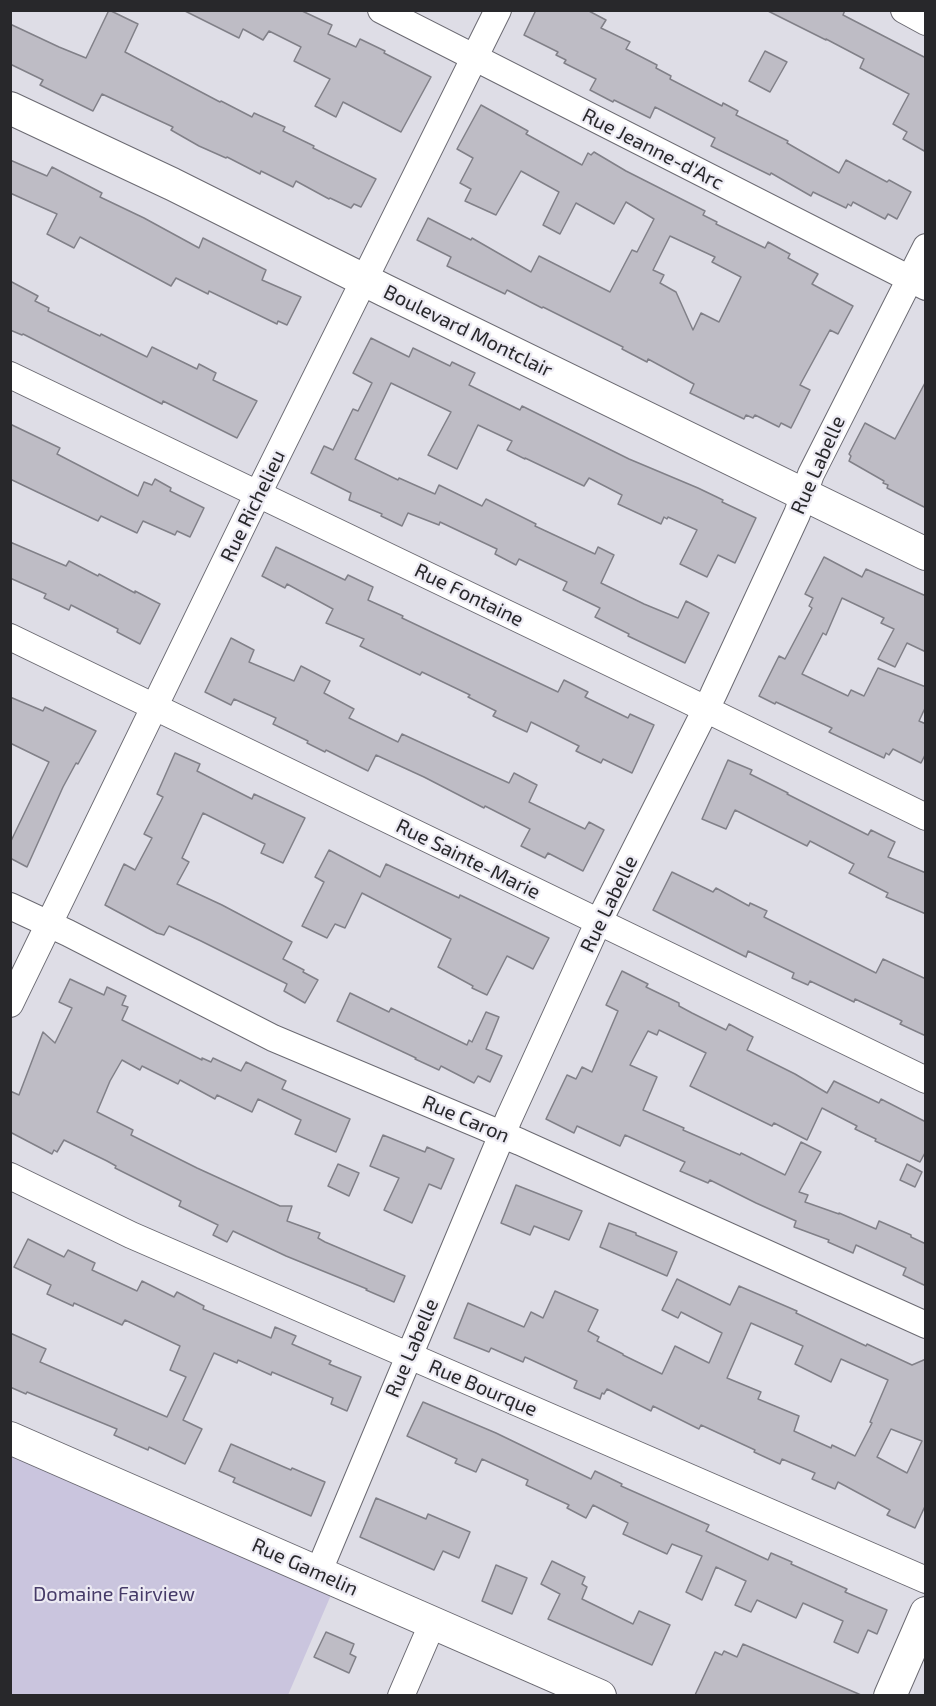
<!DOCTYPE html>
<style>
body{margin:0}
#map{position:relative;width:936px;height:1706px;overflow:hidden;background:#dedde6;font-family:"Exo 2",sans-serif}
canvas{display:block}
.frame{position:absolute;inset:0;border:12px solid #28282b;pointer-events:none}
</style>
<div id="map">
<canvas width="936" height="1706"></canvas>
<div class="frame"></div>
</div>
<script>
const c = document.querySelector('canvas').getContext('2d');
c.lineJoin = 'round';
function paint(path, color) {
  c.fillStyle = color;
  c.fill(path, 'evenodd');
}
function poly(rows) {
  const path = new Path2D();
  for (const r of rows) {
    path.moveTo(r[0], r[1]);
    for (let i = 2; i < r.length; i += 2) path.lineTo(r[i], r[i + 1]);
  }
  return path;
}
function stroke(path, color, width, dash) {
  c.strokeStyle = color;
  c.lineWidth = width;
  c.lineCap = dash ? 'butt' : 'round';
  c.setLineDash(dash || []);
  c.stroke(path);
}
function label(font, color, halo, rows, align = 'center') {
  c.font = font + ' "Exo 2",sans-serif';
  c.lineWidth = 4.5;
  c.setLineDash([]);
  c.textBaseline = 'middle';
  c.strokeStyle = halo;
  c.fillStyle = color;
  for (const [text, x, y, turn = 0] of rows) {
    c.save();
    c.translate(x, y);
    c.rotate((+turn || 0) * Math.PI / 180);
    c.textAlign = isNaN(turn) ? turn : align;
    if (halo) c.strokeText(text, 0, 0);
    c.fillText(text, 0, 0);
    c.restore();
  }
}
const green = poly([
 [10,1438,337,1581,288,1695,11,1695]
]);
const building = poly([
 [109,10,138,24,125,52,220,102,221,101,252,117,254,113,285,127,283,131,314,146,313,148,376,179,361,207,354,204,351,208,330,198,329,199,296,181,293,187,261,171,260,174,227,157,226,158,199,146,171,130,173,127,102,94,93,111,40,85,43,80,10,64,10,24,59,47,86,58,109,10],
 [183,10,300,10,332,25,328,34,356,47,360,39,385,51,384,53,431,77,401,132,343,102,336,117,315,106,330,79,294,61,301,47,269,31,263,40,243,29,239,38,183,10],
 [536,10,587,10,606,20,601,28,630,42,626,49,657,65,656,68,671,76,670,79,722,106,723,103,738,111,736,115,788,141,787,143,839,173,846,160,887,182,889,180,911,192,897,219,888,214,885,219,853,202,851,206,848,204,846,208,813,192,811,196,771,173,770,175,711,146,715,138,655,107,650,118,614,100,613,102,590,90,596,79,564,63,566,60,556,55,558,52,524,35,536,10],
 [766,10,845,10,843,15,926,58,926,152,903,139,907,132,893,124,909,94,860,68,864,59,826,39,826,40,766,10],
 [765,51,787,62,770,92,749,81,765,51],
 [481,105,528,131,526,134,582,165,588,153,591,155,594,152,626,171,705,211,703,215,717,222,716,224,765,248,768,242,790,254,788,258,818,274,812,284,853,306,838,334,830,330,800,385,810,390,791,428,781,423,779,427,755,415,753,418,746,415,744,419,690,393,694,384,648,359,647,362,622,349,623,347,543,307,542,308,507,290,505,294,447,266,451,257,417,240,428,218,471,240,472,238,531,272,539,256,610,292,632,250,637,252,654,219,626,202,614,224,576,203,560,234,543,225,559,192,521,171,496,215,465,201,471,189,460,183,473,158,457,149,481,105],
 [670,236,715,257,712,262,741,277,719,322,701,313,693,330,676,292,660,283,664,275,653,270,670,236],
 [10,160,47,176,52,167,102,193,100,197,144,218,199,248,203,238,266,270,262,280,301,297,287,325,278,321,277,324,209,291,208,294,176,278,171,286,80,237,74,248,47,234,57,214,10,193,10,160],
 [10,281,38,296,35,301,49,308,48,311,100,336,101,334,147,357,152,347,197,369,199,364,216,373,213,380,257,401,237,438,163,401,162,404,23,334,22,335,10,330,10,281],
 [371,338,409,357,413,348,450,366,452,362,475,373,469,385,520,410,522,406,629,459,698,488,723,500,722,502,756,518,735,563,718,555,707,577,680,564,697,530,668,517,667,519,664,517,661,524,618,504,622,495,589,478,584,486,525,458,525,459,507,450,512,441,478,425,457,469,428,455,451,412,391,383,355,459,398,480,399,478,435,494,439,485,482,506,486,499,536,524,535,526,595,554,598,547,614,555,601,583,644,604,678,618,686,601,709,613,685,663,628,636,629,634,595,617,600,608,563,590,567,582,519,559,516,565,495,554,497,549,440,522,439,525,408,513,402,526,381,516,382,514,349,500,351,493,311,473,324,446,333,450,353,409,358,411,372,383,353,373,371,338],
 [926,381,926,508,887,488,888,485,883,483,884,481,849,461,851,456,849,454,865,423,895,439,926,381],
 [10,424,60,448,57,454,138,496,144,482,152,485,155,479,171,488,170,491,204,508,190,537,177,531,175,535,143,521,137,533,101,516,98,521,10,479,10,424],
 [10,542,66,566,69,561,98,576,99,574,135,593,135,591,160,604,140,644,117,632,118,629,71,605,69,610,44,598,46,594,10,578,10,542],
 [276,547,345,580,348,575,373,587,368,600,403,616,402,618,558,692,564,680,588,692,585,697,628,718,630,714,654,725,632,773,603,759,601,763,576,751,579,746,531,722,527,732,493,716,496,711,468,697,470,695,422,672,420,675,360,646,364,639,326,623,333,609,287,584,285,588,262,576,276,547],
 [824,557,862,577,866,569,926,596,926,652,907,643,895,667,878,659,894,629,881,623,884,618,842,598,826,635,823,633,802,674,848,696,851,690,864,696,878,668,926,687,926,706,919,721,926,724,926,753,921,763,893,749,889,755,886,753,884,758,829,732,832,728,776,702,775,704,759,696,779,656,785,659,812,608,809,606,813,598,805,594,824,557],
 [231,638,254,650,249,662,294,681,301,666,330,681,324,693,354,709,349,718,398,742,402,734,509,783,514,773,537,785,529,802,585,829,589,822,604,830,583,871,548,853,545,858,521,846,530,829,485,806,484,808,424,777,376,755,368,771,326,750,325,752,307,743,308,741,273,724,276,718,234,699,231,705,205,692,231,638],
 [10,697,43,711,45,707,96,731,78,764,76,763,63,787,27,867,10,858,10,843,49,762,10,743,10,697],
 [175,753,200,764,197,771,252,799,254,794,305,818,283,863,261,853,265,844,203,813,182,858,189,862,177,884,222,905,292,942,283,959,304,970,303,972,318,980,305,1003,284,991,287,984,201,941,169,926,164,935,157,933,105,905,124,864,135,870,152,838,144,834,163,797,157,794,175,753],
 [728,760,752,770,750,774,788,793,787,794,868,835,871,830,895,842,888,857,926,873,926,914,886,897,888,893,849,873,854,864,810,841,807,846,735,810,726,829,702,819,728,760],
 [329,850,380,877,386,864,459,898,460,895,549,938,533,969,507,956,487,995,472,988,473,986,438,967,451,939,362,893,345,928,335,924,327,938,302,926,324,882,315,877,329,850],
 [672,872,713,892,716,888,749,906,750,903,767,911,764,917,876,973,883,959,926,979,926,1036,900,1024,902,1021,855,999,854,1002,810,981,808,985,792,978,794,973,748,951,746,957,653,910,672,872],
 [622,971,648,984,646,987,679,1003,679,1006,692,1013,726,1030,729,1024,753,1037,747,1050,795,1074,827,1093,834,1081,879,1103,881,1099,926,1122,926,1151,920,1162,875,1141,876,1139,855,1129,857,1126,822,1108,807,1140,774,1123,772,1126,690,1086,706,1053,659,1030,657,1035,648,1031,630,1065,657,1077,643,1110,684,1128,683,1130,740,1155,741,1153,785,1175,801,1142,821,1152,799,1192,808,1195,805,1202,839,1214,839,1213,876,1229,879,1221,911,1235,911,1237,926,1244,926,1286,903,1275,906,1268,856,1245,853,1253,828,1242,829,1240,794,1227,796,1221,756,1203,710,1180,708,1183,680,1171,685,1162,625,1135,620,1146,577,1126,574,1133,546,1119,567,1075,576,1079,582,1067,592,1072,618,1011,606,1005,622,971],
 [70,979,104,995,107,987,126,996,122,1005,128,1007,122,1020,202,1060,202,1058,211,1062,213,1058,241,1071,246,1062,286,1081,282,1089,350,1119,336,1152,295,1134,301,1120,258,1099,252,1112,217,1095,215,1099,180,1080,178,1084,142,1066,140,1070,122,1060,110,1081,97,1112,133,1130,131,1135,197,1168,280,1206,292,1206,287,1221,320,1233,318,1238,325,1242,405,1276,394,1302,366,1290,367,1289,286,1256,233,1231,227,1242,213,1235,218,1225,179,1206,181,1201,115,1168,116,1166,107,1161,64,1140,57,1152,54,1150,52,1154,10,1132,10,1091,19,1095,43,1032,55,1043,72,1008,59,1002,70,979],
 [350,993,389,1012,391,1008,467,1045,469,1040,472,1042,486,1012,499,1017,486,1049,502,1056,490,1082,478,1076,474,1083,441,1066,439,1070,415,1059,416,1058,337,1021,350,993],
 [383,1135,425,1152,427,1147,454,1159,441,1189,429,1184,412,1223,384,1210,399,1178,370,1166,383,1135],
 [338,1164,359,1173,349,1196,328,1186,338,1164],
 [907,1164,922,1172,915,1187,900,1180,907,1164],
 [516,1185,582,1211,569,1240,534,1226,530,1235,501,1223,516,1185],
 [609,1223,636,1233,636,1235,677,1252,667,1276,600,1247,609,1223],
 [28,1239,64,1257,68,1250,95,1263,92,1270,137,1291,142,1281,174,1297,177,1292,204,1306,203,1309,271,1338,275,1327,296,1336,292,1344,331,1361,329,1364,361,1377,347,1411,331,1404,333,1398,272,1372,271,1375,238,1360,237,1363,214,1353,183,1420,202,1429,185,1464,149,1447,148,1450,114,1435,117,1429,27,1392,26,1394,10,1387,10,1333,46,1349,40,1362,167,1417,186,1377,170,1370,180,1346,125,1320,122,1325,74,1303,73,1306,47,1294,51,1285,14,1267,28,1239],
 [677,1279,730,1305,739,1286,797,1311,796,1313,866,1346,867,1344,912,1365,926,1359,926,1504,915,1528,887,1515,890,1510,838,1482,835,1489,812,1479,815,1473,782,1459,780,1464,754,1452,755,1450,701,1425,699,1429,653,1406,651,1411,607,1389,604,1394,602,1393,600,1399,574,1388,577,1381,525,1357,523,1362,491,1348,489,1352,454,1338,468,1303,524,1327,531,1312,543,1318,555,1291,598,1310,588,1331,599,1337,597,1341,623,1354,623,1355,662,1374,675,1346,709,1363,722,1333,681,1312,678,1318,662,1310,677,1279],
 [751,1323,803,1346,795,1364,831,1382,841,1359,888,1380,870,1422,872,1423,855,1456,832,1445,831,1448,794,1431,799,1416,758,1399,761,1392,727,1378,751,1323],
 [891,1429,922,1441,907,1473,877,1457,891,1429],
 [423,1402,496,1433,591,1479,595,1471,622,1484,621,1486,709,1525,706,1531,768,1560,771,1553,792,1562,791,1564,847,1589,845,1592,887,1610,877,1634,868,1630,858,1653,834,1642,843,1621,803,1603,796,1618,757,1600,751,1612,735,1605,746,1581,716,1567,702,1600,686,1592,702,1556,672,1544,667,1554,623,1534,628,1523,593,1505,586,1518,567,1508,569,1505,526,1485,528,1480,482,1459,476,1472,455,1463,457,1459,407,1436,423,1402],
 [231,1444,291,1470,292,1468,325,1482,311,1516,233,1482,235,1478,219,1471,231,1444],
 [376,1498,426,1519,428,1514,470,1532,459,1558,443,1551,434,1570,360,1537,376,1498],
 [552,1561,585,1577,582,1584,587,1587,582,1599,633,1624,639,1611,670,1625,652,1665,548,1619,560,1594,541,1584,552,1561],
 [496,1565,527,1578,512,1614,482,1601,496,1565],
 [326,1632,354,1644,350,1654,356,1657,349,1673,314,1657,326,1632],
 [743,1644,861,1695,695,1695,715,1652,722,1655,724,1651,737,1657,743,1644]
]);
const minor = poly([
 [381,10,926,287],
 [904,10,926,22],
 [10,375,685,699,926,817],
 [10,637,926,1080],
 [10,906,68,933,273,1038,520,1142,926,1325],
 [10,1004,250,510,498,10],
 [10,1176,131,1235,926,1580],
 [318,1573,509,1118,598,923,713,695,797,514,811,474,926,247],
 [401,1696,433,1622]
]);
const tertiary = poly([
 [10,108,172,184,384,290,926,554],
 [10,1438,600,1696],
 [890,1696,926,1613]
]);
const streetNames = [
 ["Rue Jeanne-d'Arc",653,149,27],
 ["Boulevard Montclair",468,331,26],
 ["Rue Labelle",818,465,-66],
 ["Rue Richelieu",253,506,-64],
 ["Rue Fontaine",469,595,26],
 ["Rue Sainte-Marie",468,859,26],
 ["Rue Labelle",609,904,-64],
 ["Rue Caron",466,1119,23],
 ["Rue Labelle",412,1348,-67],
 ["Rue Bourque",483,1388,23],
 ["Rue Gamelin",305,1567,24]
];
const parkNames = [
 ["Domaine Fairview",114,1594]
];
paint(green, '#cac5de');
paint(building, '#bebcc5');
stroke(building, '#818088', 1.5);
stroke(minor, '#6b6a72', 28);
stroke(tertiary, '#6b6a72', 34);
stroke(minor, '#fff', 26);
stroke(tertiary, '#fff', 32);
label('20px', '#28282b', '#eceaf3', streetNames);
label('20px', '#463b68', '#eceaf3', parkNames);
</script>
